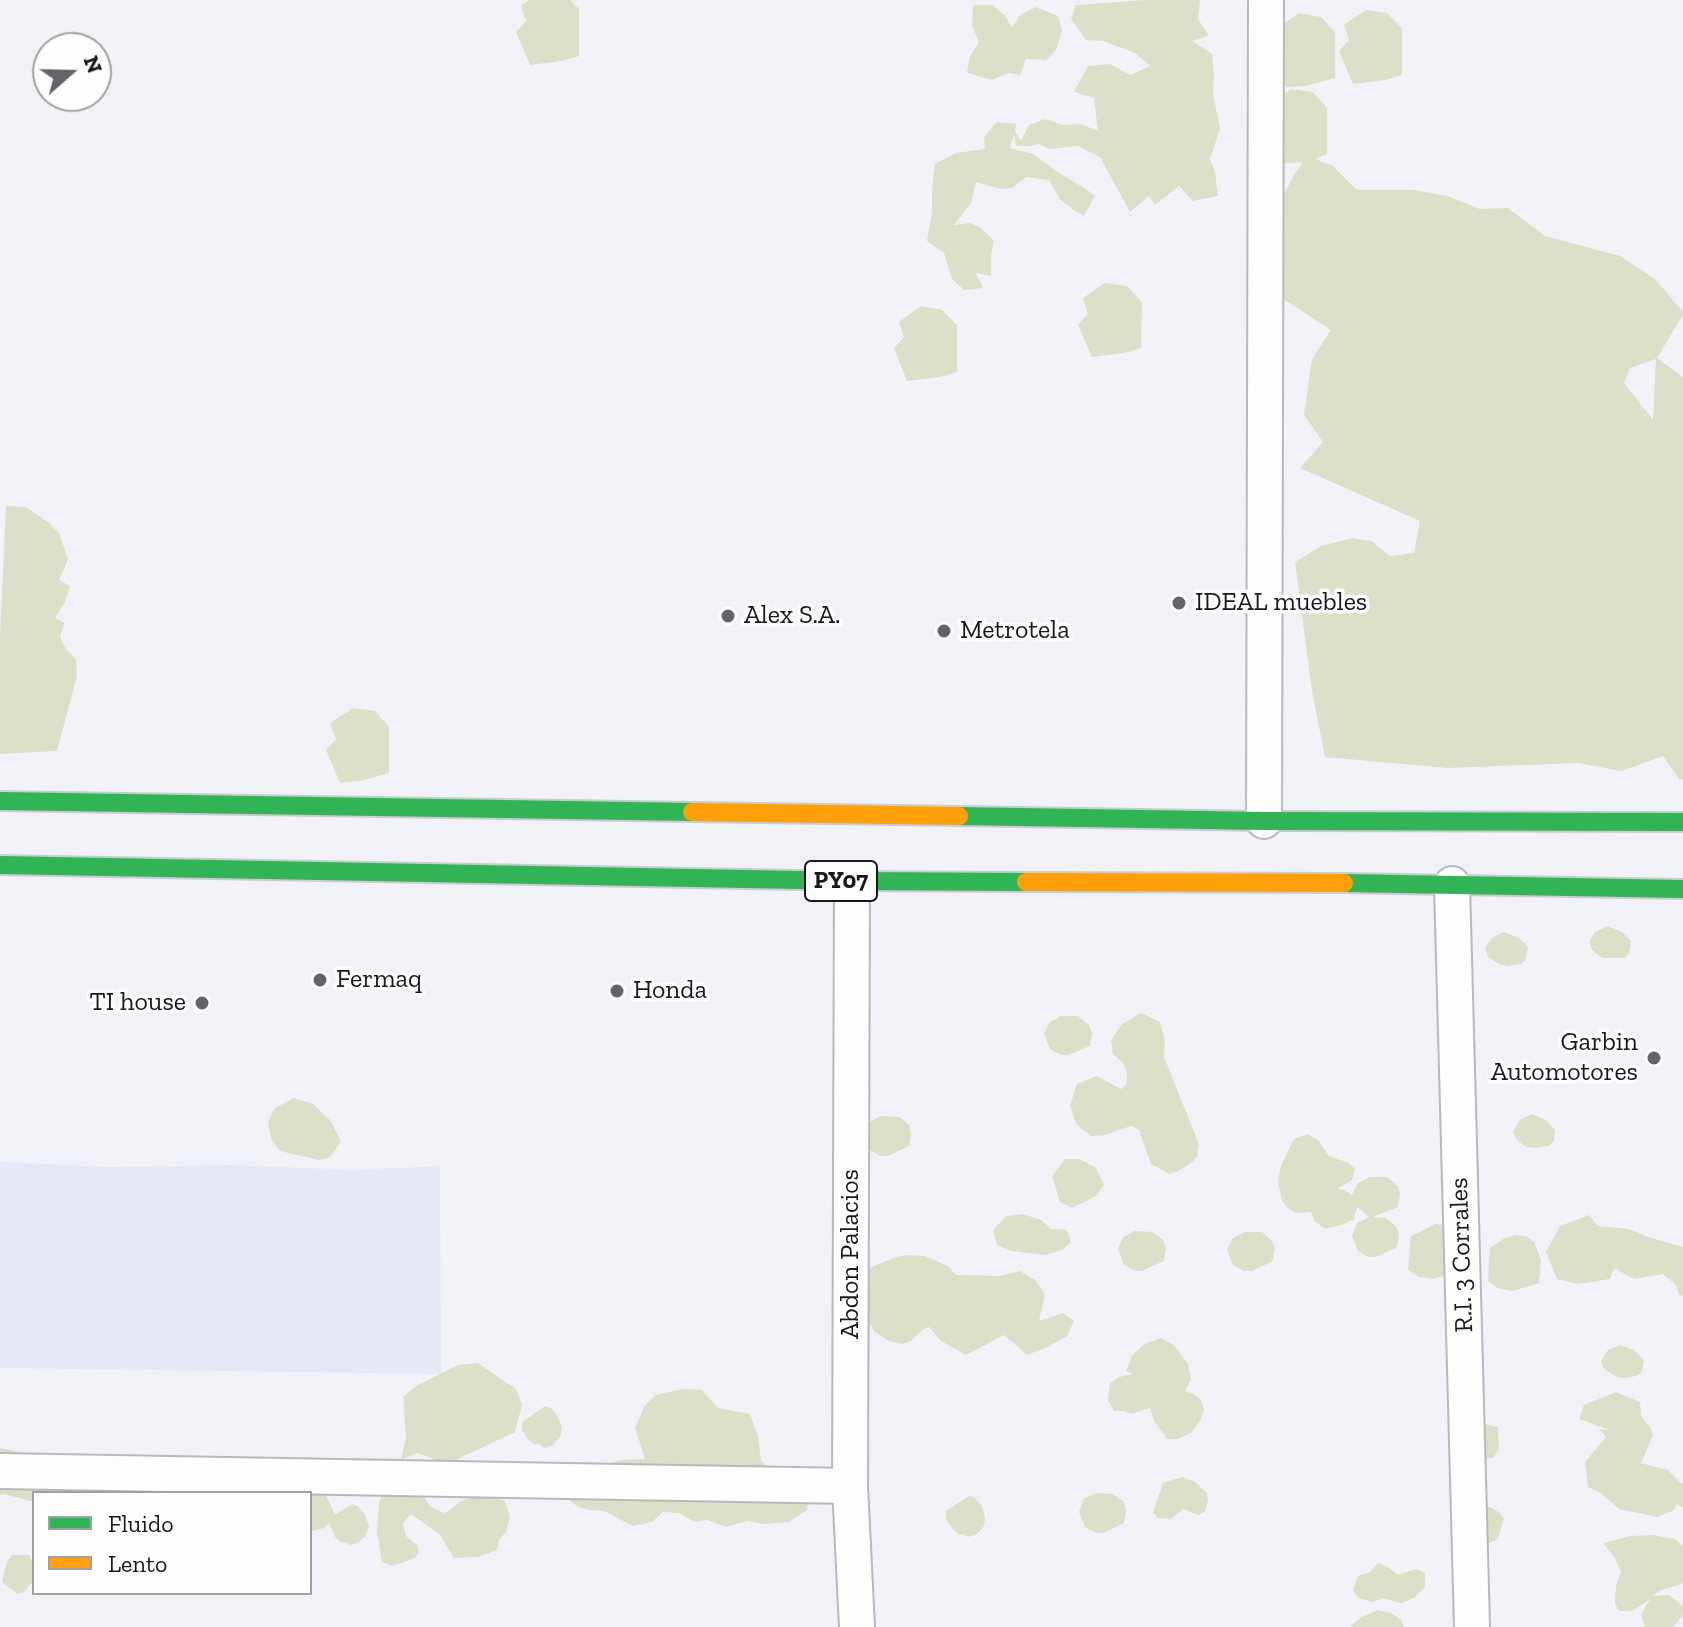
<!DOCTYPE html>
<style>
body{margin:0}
#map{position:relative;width:1683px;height:1627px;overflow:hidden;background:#f0f2f8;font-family:"Zilla Slab",serif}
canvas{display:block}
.legend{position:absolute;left:32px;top:1491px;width:280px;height:104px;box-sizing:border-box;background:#fdfdfd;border:2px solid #a1a1a3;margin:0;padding:10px 14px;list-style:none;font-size:24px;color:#17181c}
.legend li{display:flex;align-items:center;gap:16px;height:40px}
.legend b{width:40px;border:2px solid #a1a1a3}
.north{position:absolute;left:32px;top:32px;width:80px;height:80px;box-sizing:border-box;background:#fdfdfd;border:2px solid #a1a1a3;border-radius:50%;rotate:70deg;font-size:22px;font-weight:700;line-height:32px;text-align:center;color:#17181c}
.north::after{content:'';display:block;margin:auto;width:28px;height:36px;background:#636469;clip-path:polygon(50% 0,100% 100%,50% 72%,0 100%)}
</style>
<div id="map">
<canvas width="1683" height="1627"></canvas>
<ul class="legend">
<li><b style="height:10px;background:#30b455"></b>Fluido</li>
<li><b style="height:10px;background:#ff9f0a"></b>Lento</li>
</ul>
<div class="north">N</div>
</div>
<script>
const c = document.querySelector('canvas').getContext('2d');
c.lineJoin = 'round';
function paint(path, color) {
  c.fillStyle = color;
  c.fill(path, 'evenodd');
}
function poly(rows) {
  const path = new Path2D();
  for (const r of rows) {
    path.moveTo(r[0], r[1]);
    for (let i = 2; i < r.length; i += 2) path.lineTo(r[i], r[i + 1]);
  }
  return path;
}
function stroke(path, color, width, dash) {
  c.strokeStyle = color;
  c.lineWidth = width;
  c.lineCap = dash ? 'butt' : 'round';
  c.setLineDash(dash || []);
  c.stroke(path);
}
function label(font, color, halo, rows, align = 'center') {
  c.font = font + ' "Zilla Slab",serif';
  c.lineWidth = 7;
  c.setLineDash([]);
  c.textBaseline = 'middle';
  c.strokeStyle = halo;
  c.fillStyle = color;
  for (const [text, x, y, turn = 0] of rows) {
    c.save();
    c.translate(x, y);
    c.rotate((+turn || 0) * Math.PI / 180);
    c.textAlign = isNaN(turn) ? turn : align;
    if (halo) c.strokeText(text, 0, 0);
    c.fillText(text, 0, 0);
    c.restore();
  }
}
const built = poly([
 [0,1162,110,1167,232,1165,353,1170,440,1166,441,1374,0,1368]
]);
const green = poly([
 [529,0,570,0,579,9,579,56,562,61,530,65,516,32,526,21,521,6],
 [1145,0,1200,0,1198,19,1209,36,1192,41,1212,54,1214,75,1213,93,1220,129,1210,159,1215,172,1218,196,1193,201,1179,186,1155,205,1149,196,1130,212,1100,157,1078,146,1049,149,1039,144,1031,146,1016,146,1014,134,1010,148,1033,154,1059,173,1086,189,1095,196,1084,216,1072,209,1060,199,1049,180,1026,177,1012,188,1001,189,976,182,971,203,954,225,970,223,981,228,994,241,991,256,991,276,976,273,983,288,964,290,952,279,944,253,927,241,932,212,932,189,935,164,956,153,985,149,984,137,997,122,1016,124,1015,131,1021,141,1029,125,1045,119,1063,125,1081,124,1098,131,1094,98,1074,92,1088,66,1110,64,1130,75,1150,66,1135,53,1103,41,1086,40,1071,19,1076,5],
 [973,5,993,5,1006,17,1012,28,1020,15,1036,7,1058,16,1062,31,1056,50,1046,60,1026,59,1020,75,1009,73,992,80,967,73,970,56,979,42,972,26],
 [1366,10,1387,13,1402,28,1402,75,1385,80,1353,84,1339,51,1349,40,1344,25],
 [1299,13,1321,17,1335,32,1335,78,1306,86,1286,87,1272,55,1277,28],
 [1291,89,1313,92,1327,108,1327,154,1315,159,1333,166,1357,190,1414,190,1447,196,1480,209,1508,208,1545,236,1620,256,1655,279,1683,312,1683,315,1657,358,1683,377,1683,779,1680,780,1663,756,1622,771,1578,763,1447,768,1325,757,1312,691,1295,562,1321,546,1352,538,1371,541,1390,556,1414,553,1420,521,1300,468,1323,442,1304,415,1312,359,1331,330,1265,287,1275,211,1294,175,1303,162,1278,164,1269,104],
 [1656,359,1653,420,1624,383,1630,368],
 [1105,283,1127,286,1142,302,1141,348,1124,353,1092,357,1078,325,1088,314,1083,298],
 [921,306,942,310,957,325,957,372,940,377,907,381,894,348,904,337,899,322],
 [6,506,26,507,48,522,59,533,68,559,59,580,70,586,65,602,55,618,65,623,60,637,66,649,76,659,77,676,57,751,0,754,0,637],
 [353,708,375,711,389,727,389,773,360,781,340,783,326,750,336,739,330,723],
 [1607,926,1622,932,1631,941,1629,953,1624,958,1602,958,1592,950,1589,942,1595,932],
 [1504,932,1519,938,1528,947,1526,959,1521,964,1508,966,1499,964,1488,957,1485,948,1492,938],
 [1141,1013,1160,1022,1165,1041,1164,1057,1199,1144,1197,1157,1191,1163,1178,1171,1169,1174,1151,1164,1139,1130,1131,1126,1105,1135,1091,1136,1076,1124,1070,1105,1077,1084,1097,1076,1121,1089,1126,1085,1127,1073,1123,1063,1113,1054,1111,1040,1122,1024],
 [1061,1016,1078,1016,1089,1025,1092,1033,1090,1046,1068,1055,1061,1055,1050,1049,1044,1034,1050,1022],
 [294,1098,313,1104,331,1121,341,1142,330,1157,319,1160,280,1151,271,1139,268,1122,275,1108],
 [1532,1114,1546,1120,1555,1130,1554,1141,1548,1146,1536,1148,1526,1147,1516,1139,1513,1131,1520,1120],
 [881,1116,899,1117,909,1125,911,1133,909,1146,888,1156,880,1156,870,1150,864,1135,869,1122],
 [1308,1134,1318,1140,1329,1156,1349,1163,1355,1169,1352,1180,1337,1189,1344,1190,1352,1195,1358,1183,1370,1177,1387,1177,1398,1186,1400,1193,1398,1207,1373,1217,1386,1218,1396,1226,1399,1234,1397,1247,1376,1257,1368,1257,1358,1251,1352,1236,1357,1223,1369,1217,1357,1207,1354,1219,1344,1224,1326,1229,1315,1222,1311,1212,1295,1213,1289,1209,1282,1201,1278,1181,1281,1166,1294,1139],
 [1065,1159,1080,1159,1096,1168,1104,1185,1096,1196,1072,1208,1060,1202,1052,1176],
 [1023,1214,1041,1220,1051,1229,1067,1230,1071,1242,1062,1250,1045,1255,1011,1251,997,1245,993,1230,1006,1216],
 [1589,1215,1598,1226,1629,1229,1648,1237,1683,1247,1683,1296,1679,1295,1676,1285,1663,1274,1634,1279,1614,1268,1610,1279,1578,1284,1557,1279,1546,1252,1560,1226],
 [1435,1224,1446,1225,1459,1272,1433,1279,1419,1277,1408,1270,1411,1236],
 [1135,1231,1153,1232,1163,1240,1166,1248,1164,1261,1142,1271,1135,1271,1124,1265,1118,1249,1123,1237],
 [1245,1232,1262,1232,1272,1241,1275,1248,1273,1261,1252,1271,1244,1271,1233,1265,1227,1250,1233,1238],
 [1515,1235,1526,1236,1534,1242,1541,1260,1539,1283,1513,1291,1499,1289,1488,1281,1490,1248,1503,1239],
 [907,1255,925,1256,948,1266,956,1275,1000,1276,1020,1271,1035,1280,1045,1294,1039,1321,1063,1313,1074,1321,1067,1336,1048,1347,1027,1355,1004,1335,966,1355,941,1341,929,1327,922,1330,911,1341,902,1344,889,1341,875,1332,867,1319,865,1270,896,1257],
 [1161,1338,1174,1345,1188,1364,1191,1379,1185,1391,1194,1394,1201,1400,1204,1409,1201,1419,1192,1432,1178,1439,1167,1439,1154,1421,1150,1408,1131,1414,1124,1411,1114,1411,1108,1400,1110,1383,1119,1377,1133,1374,1126,1371,1132,1356,1144,1344],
 [1620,1345,1634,1350,1644,1360,1642,1372,1636,1376,1624,1378,1615,1376,1604,1369,1601,1361,1608,1350],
 [478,1363,516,1389,522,1405,515,1432,447,1464,417,1453,401,1460,406,1438,403,1397,416,1386,458,1365],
 [683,1389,702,1390,718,1408,750,1414,758,1436,761,1461,778,1474,810,1493,807,1510,789,1522,764,1524,747,1521,726,1527,707,1520,694,1522,679,1513,663,1512,652,1522,633,1526,604,1511,589,1510,578,1507,569,1500,564,1489,595,1468,620,1460,645,1459,635,1428,644,1407,655,1395],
 [1616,1392,1640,1402,1641,1416,1650,1427,1653,1435,1641,1463,1668,1470,1681,1483,1683,1483,1683,1508,1677,1504,1673,1511,1657,1517,1619,1509,1601,1493,1588,1487,1585,1462,1606,1437,1599,1429,1609,1430,1579,1419,1584,1405],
 [545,1406,551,1408,558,1417,562,1428,560,1437,553,1445,544,1448,539,1444,535,1445,528,1439,522,1430,522,1422],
 [1474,1422,1498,1427,1499,1450,1493,1458,1477,1460],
 [0,1448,16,1451,25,1463,53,1483,53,1492,34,1493,34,1501,30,1501,4,1494,0,1495],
 [1182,1477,1194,1481,1207,1493,1208,1501,1205,1511,1199,1515,1183,1509,1171,1519,1158,1518,1153,1512,1163,1483],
 [269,1480,325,1493,335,1515,352,1504,358,1506,365,1515,369,1526,366,1535,359,1542,351,1545,345,1542,342,1543,335,1537,329,1523,324,1528,310,1531,310,1493,263,1493],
 [417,1487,430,1506,443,1513,449,1511,459,1502,475,1496,484,1498,493,1497,505,1501,510,1517,506,1532,499,1540,497,1550,478,1557,454,1558,440,1535,411,1514,403,1523,406,1536,417,1545,419,1552,415,1558,392,1566,382,1562,377,1531,379,1503,384,1490],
 [1096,1493,1113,1494,1124,1502,1126,1510,1124,1523,1103,1533,1096,1533,1085,1527,1079,1512,1084,1499],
 [969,1496,974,1497,982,1506,985,1517,984,1526,977,1534,968,1537,963,1534,959,1535,952,1528,946,1519,946,1511],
 [1479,1507,1490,1507,1500,1513,1504,1519,1498,1539,1490,1543,1479,1540],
 [1652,1535,1675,1539,1683,1546,1683,1581,1681,1584,1659,1591,1653,1596,1669,1595,1683,1606,1683,1615,1673,1627,1646,1627,1644,1625,1641,1614,1650,1599,1632,1611,1619,1611,1615,1604,1616,1585,1621,1572,1615,1558,1603,1543,1630,1536],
 [12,1555,29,1555,34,1565,34,1580,24,1592,17,1594,2,1582,7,1562],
 [1378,1563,1388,1567,1398,1575,1416,1569,1425,1573,1425,1587,1414,1598,1401,1603,1382,1598,1373,1602,1358,1598,1353,1590,1358,1576,1370,1572],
 [1378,1610,1391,1613,1401,1620,1404,1627,1350,1627,1361,1617]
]);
const street = poly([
 [1264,821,1266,0],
 [852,881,850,1486,857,1627],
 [1452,884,1472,1627],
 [0,1471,850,1486]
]);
const fast = poly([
 [0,801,692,812],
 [959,816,1264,821,1683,822],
 [0,865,852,881,1026,882],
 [1344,883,1683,889]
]);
const slow = poly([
 [692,812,959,816],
 [1026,882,1344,883]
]);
const markers = [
 [1179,603,8,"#636469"],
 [728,616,8,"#636469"],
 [944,631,8,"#636469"],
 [320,980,8,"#636469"],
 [617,991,8,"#636469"],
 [202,1003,8,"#636469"],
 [1654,1058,8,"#636469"]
];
const shields = [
 [841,881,72]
];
const shieldNames = [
 ["PY07",841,881]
];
const poiNames = [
 ["IDEAL muebles",1195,603],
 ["Alex S.A.",744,616],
 ["Metrotela",960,631],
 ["Fermaq",336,980],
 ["Honda",633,991],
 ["TI house",186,1003,"right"],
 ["Garbin",1638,1043,"right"],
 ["Automotores",1638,1073,"right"]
];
const streetNames = [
 ["Abdon Palacios",851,1254,-90],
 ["R.I. 3 Corrales",1462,1255,-92]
];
paint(built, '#e4e8f5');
paint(green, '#dcdfc7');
stroke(street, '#b7b8bd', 38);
stroke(fast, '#cbcccf', 22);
stroke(slow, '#cbcccf', 22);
stroke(street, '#fdfdfe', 34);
stroke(fast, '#30b455', 18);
stroke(slow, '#ff9f0a', 18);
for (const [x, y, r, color] of markers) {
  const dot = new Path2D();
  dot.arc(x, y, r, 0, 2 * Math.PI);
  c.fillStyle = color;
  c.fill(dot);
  stroke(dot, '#fdfdfd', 3);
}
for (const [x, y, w] of shields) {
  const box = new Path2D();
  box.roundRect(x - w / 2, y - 20, w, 40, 6);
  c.fillStyle = '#fdfdfd';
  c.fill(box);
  stroke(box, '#17181c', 2);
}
label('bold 24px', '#17181c', null, shieldNames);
label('26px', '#17181c', '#fdfdfd', poiNames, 'left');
label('26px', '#17181c', '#fdfdfd', streetNames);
</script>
